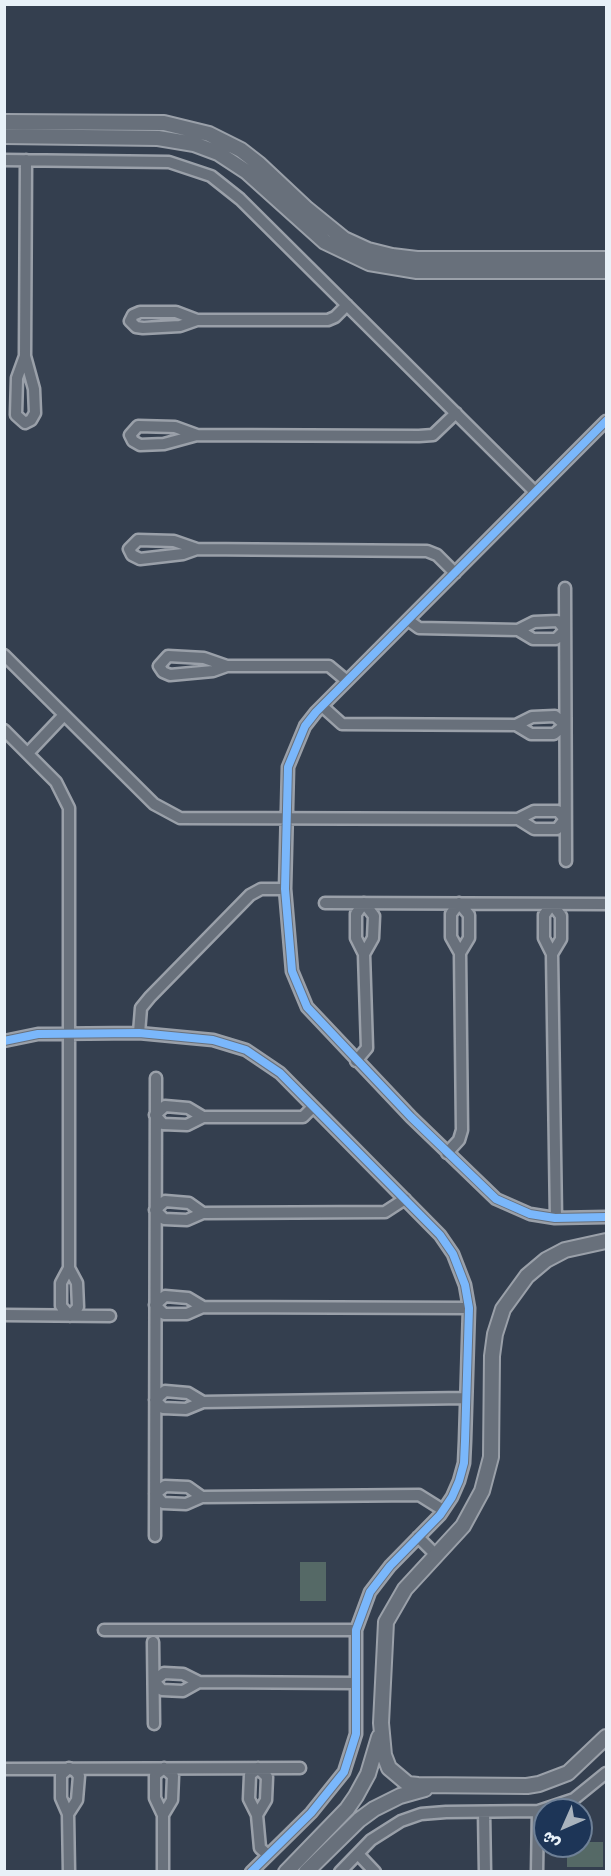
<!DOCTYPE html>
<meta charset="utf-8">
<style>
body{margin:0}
#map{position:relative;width:611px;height:1876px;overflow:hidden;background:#343f4f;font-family:Mynerve,"Playpen Sans Arabic",sans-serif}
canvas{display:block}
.frame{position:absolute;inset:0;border:6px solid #e8f1f8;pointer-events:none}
.north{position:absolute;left:533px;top:1798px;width:60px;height:60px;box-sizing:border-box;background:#1d3557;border:2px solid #6e8097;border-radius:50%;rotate:225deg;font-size:16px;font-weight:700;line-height:24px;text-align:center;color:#e8f1f8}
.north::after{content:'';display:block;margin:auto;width:21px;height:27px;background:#a9b3bd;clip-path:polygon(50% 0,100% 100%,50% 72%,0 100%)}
</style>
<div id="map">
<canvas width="611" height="1876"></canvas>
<div class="frame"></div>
<div class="north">ش</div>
</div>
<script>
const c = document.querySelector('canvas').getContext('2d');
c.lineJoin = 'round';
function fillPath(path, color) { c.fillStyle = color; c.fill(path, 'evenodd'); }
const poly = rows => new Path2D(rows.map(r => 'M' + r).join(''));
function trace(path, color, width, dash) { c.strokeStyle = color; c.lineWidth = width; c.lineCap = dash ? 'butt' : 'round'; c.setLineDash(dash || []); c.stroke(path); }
fillPath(poly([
 [300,1562,326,1562,326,1601,300,1601],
 [581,1842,603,1842,603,1867,567,1867,567,1846,581,1846]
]), '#556966');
const minor = poly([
 [4,160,169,162,211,176,240,199,535,492],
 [197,320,180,326,143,328,136,327,130,321,133,315,140,312,176,312,197,320,328,320,335,317,347,305],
 [25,356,34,389,35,413,31,420,25,423,16,415,17,378,25,356,26,160],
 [606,421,316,712,305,726,288,767,285,889,292,971,307,1007,411,1117,496,1199,530,1214,555,1218,606,1217],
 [197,435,164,444,140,445,133,441,130,435,138,426,175,427,197,435,419,436,433,435,456,413],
 [197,549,183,554,140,559,132,555,129,549,138,540,174,541,197,549,427,551,437,555,455,573],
 [565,588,566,861],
 [408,620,419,628,518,630,533,639,556,639,565,630,558,621,534,622,518,630],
 [4,655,154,804,180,818,518,819,534,829,557,829,565,819,558,811,534,811,518,819],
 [227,666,213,671,170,675,163,672,159,666,168,656,204,658,227,666,329,666,347,681],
 [322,706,342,724,516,725,531,734,554,734,565,725,555,716,532,717,516,725],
 [4,730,56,782,69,808,69,1268,61,1283,61,1306,70,1316,78,1307,77,1283,69,1268],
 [28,753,64,715],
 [325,903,606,904],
 [552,954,544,938,544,915,552,904,561,916,561,939,552,954,556,1218],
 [139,1033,141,1008,150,997,250,895,261,889,285,889],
 [4,1041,38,1034,139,1033,213,1040,246,1050,280,1073,440,1235,453,1254,465,1285,469,1308,465,1441,464,1463,459,1481,452,1497,440,1515,390,1566,370,1592,356,1630,356,1734,344,1772,311,1813,251,1872],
 [356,1061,367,1048,364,954,356,938,356,914,364,903,374,916,373,938,364,954],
 [203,1117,188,1108,165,1106,155,1115,163,1124,187,1125,203,1117,303,1117,313,1107],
 [447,1153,459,1140,462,1130,460,953,469,938,469,915,459,903,451,914,451,937,460,953],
 [203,1213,189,1203,165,1201,155,1210,164,1219,187,1220,203,1213,385,1212,405,1199],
 [203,1307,188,1298,165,1296,155,1305,164,1314,187,1314,203,1307,469,1308],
 [4,1315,110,1316],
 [203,1402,188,1393,165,1391,155,1400,163,1408,186,1409,203,1402,465,1398],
 [202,1497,188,1487,165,1486,155,1494,163,1503,186,1504,202,1497,419,1495,443,1510],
 [155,1536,156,1078],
 [418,1537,436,1555],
 [104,1630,356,1630],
 [153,1642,154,1724],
 [199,1682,183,1691,162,1690,154,1681,164,1673,183,1674,199,1682,355,1683],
 [4,1769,300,1768],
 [484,1812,485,1872],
 [68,1814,77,1800,79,1776,75,1771,69,1768,61,1775,61,1798,68,1814,69,1872],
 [163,1815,172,1800,173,1776,164,1768,155,1775,155,1798,163,1815,163,1872],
 [257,1815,266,1800,267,1777,258,1768,250,1775,249,1799,257,1815,260,1848,268,1855],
 [358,1854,375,1872],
 [340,1872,371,1840,401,1821,421,1814,446,1812,538,1811,574,1799,606,1773],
 [537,1872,538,1811]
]);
const major = poly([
 [4,122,164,123,209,134,241,150,259,164,307,209,344,239,368,250,392,256,417,259,606,259],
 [4,136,158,138,194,144,218,153,247,172,325,242,369,263,417,271,606,271],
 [606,1241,565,1250,546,1260,527,1276,503,1309,495,1334,492,1356,491,1457,482,1491,463,1526,405,1589,386,1622,381,1723,384,1755,389,1768,408,1784,418,1785,527,1786,539,1784,568,1773,606,1737],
 [286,1872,347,1809,356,1796,368,1774,379,1737],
 [306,1872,359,1820,374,1809,400,1796,425,1789]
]);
trace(minor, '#9aa0a9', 15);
trace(major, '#9aa0a9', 18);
trace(minor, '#68707b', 10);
trace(major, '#68707b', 14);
trace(poly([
 [606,421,316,712,305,726,288,767,285,889,292,971,307,1007,411,1117,496,1199,530,1214,555,1218,606,1217],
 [4,1041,38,1034,139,1033,213,1040,246,1050,280,1073,440,1235,453,1254,465,1285,469,1308,465,1441,464,1463,459,1481,452,1497,440,1515,390,1566,370,1592,356,1630,356,1734,344,1772,311,1813,251,1872]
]), '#7ab7fb', 8);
</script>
